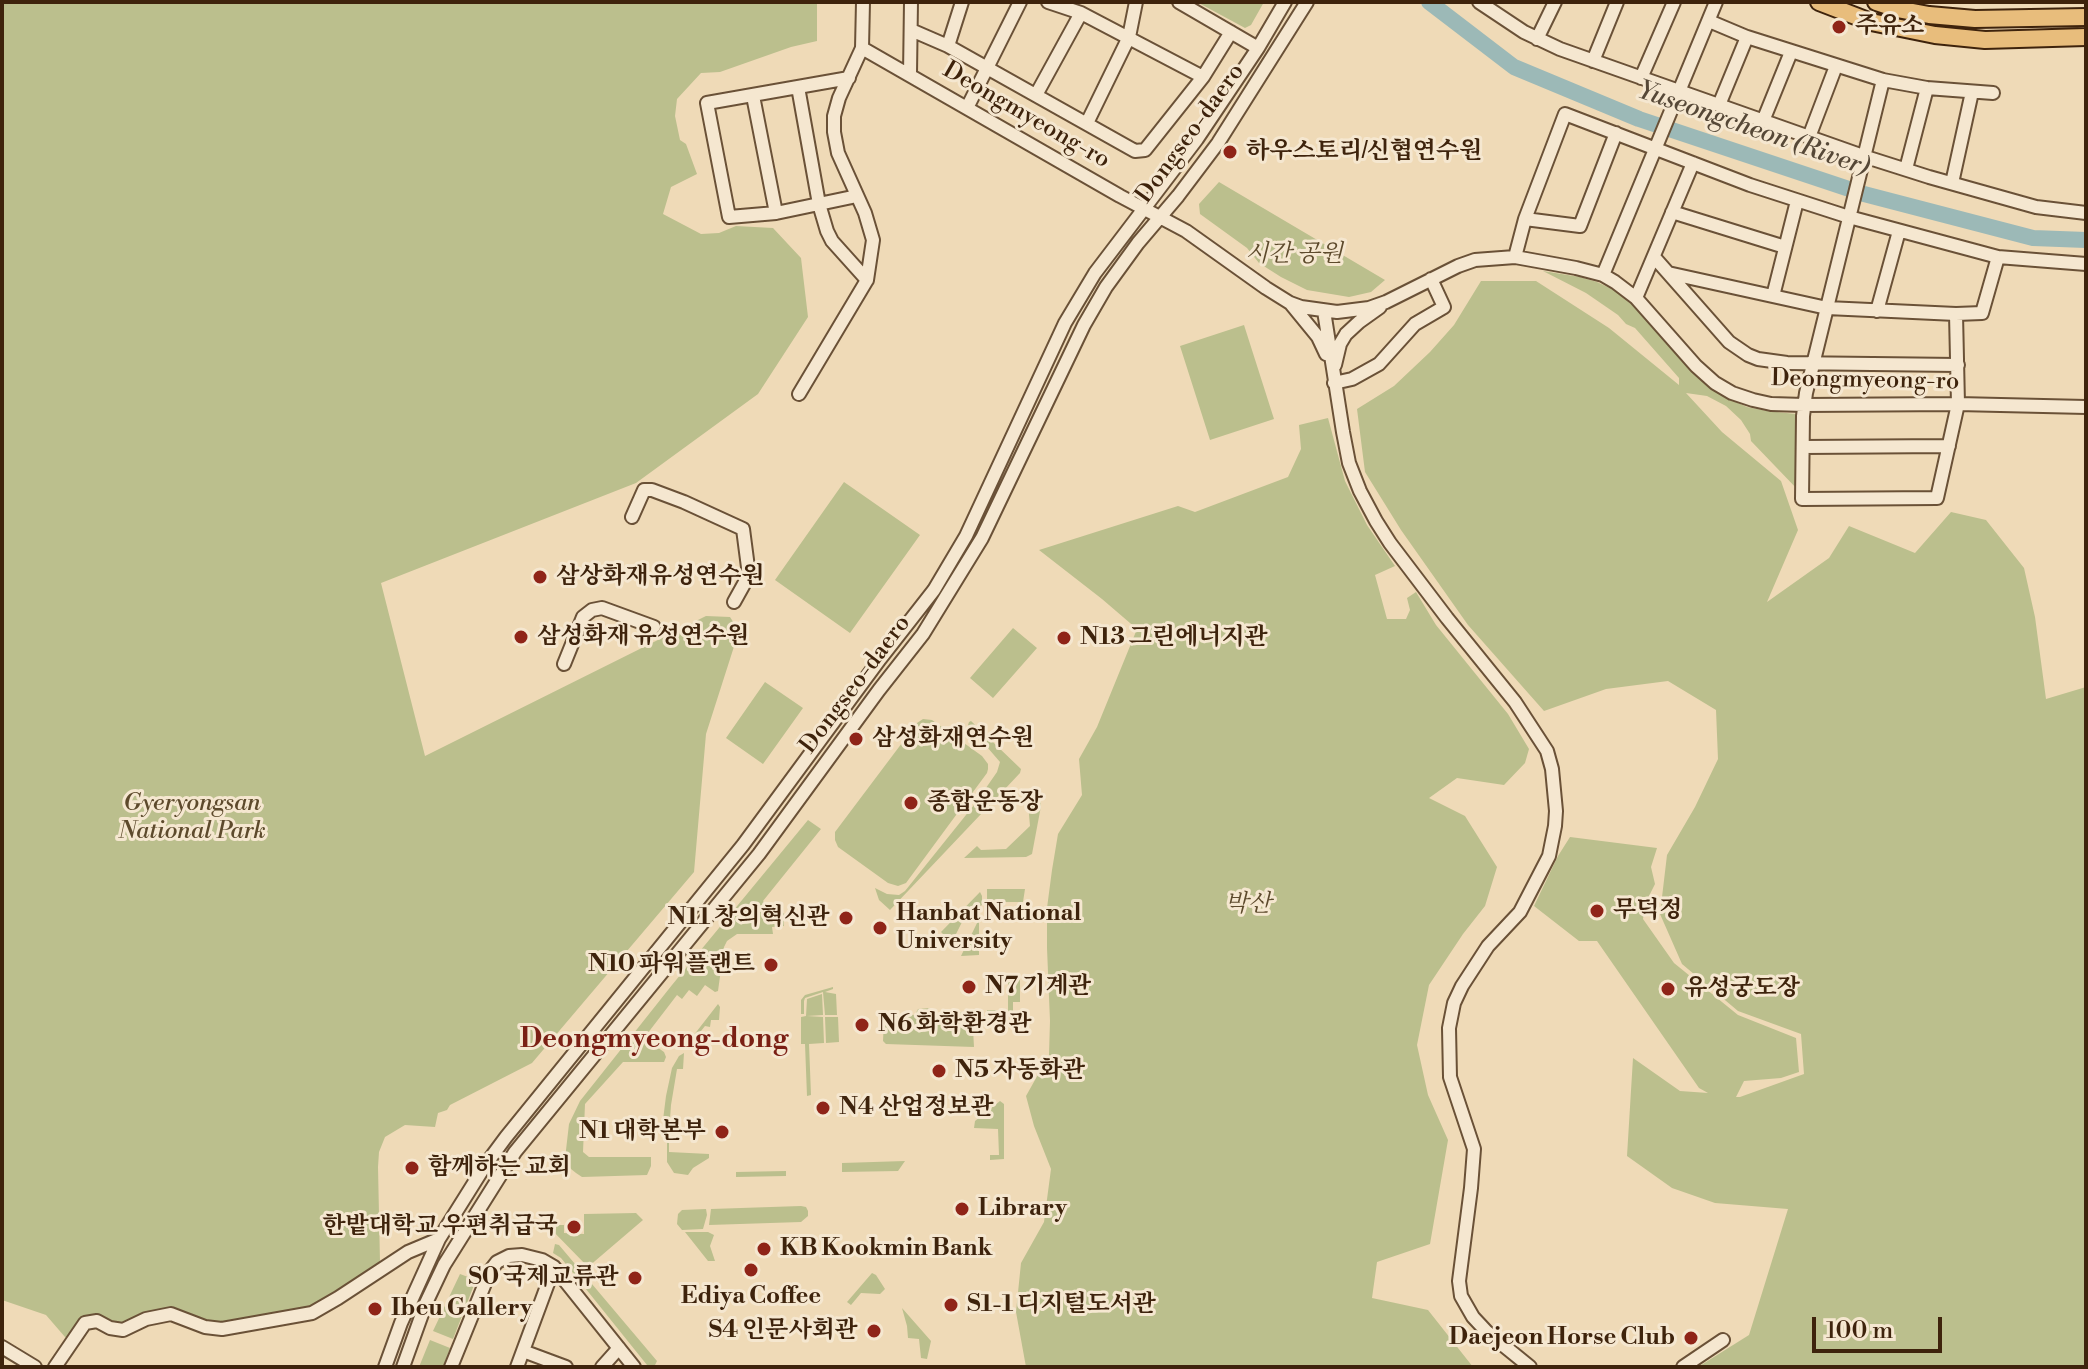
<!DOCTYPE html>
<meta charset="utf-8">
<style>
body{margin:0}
#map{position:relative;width:2088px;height:1369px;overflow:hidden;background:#efdab7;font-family:"Libre Bodoni",serif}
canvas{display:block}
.frame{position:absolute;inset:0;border:4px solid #3e230c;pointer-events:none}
.scale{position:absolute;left:1812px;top:1317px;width:130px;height:36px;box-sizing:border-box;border:4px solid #3e230c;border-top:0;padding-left:10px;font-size:24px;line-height:28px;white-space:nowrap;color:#3e230c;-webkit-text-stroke:6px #f5e7d0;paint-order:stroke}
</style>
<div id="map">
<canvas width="2088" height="1369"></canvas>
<div class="frame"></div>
<div class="scale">100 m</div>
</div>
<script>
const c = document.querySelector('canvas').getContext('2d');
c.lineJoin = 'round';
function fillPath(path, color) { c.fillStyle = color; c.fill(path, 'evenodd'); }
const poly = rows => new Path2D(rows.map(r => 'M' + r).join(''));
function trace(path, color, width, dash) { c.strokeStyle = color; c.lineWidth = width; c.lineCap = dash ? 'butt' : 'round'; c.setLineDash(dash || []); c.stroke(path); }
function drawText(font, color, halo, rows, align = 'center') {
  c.font = font + ' "Libre Bodoni","Noto Serif KR",serif'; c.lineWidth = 6; c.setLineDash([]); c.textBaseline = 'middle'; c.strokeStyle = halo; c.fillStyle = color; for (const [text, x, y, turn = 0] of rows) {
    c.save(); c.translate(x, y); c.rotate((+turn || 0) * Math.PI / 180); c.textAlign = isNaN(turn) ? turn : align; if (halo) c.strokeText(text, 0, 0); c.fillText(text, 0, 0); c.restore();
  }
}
fillPath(poly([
 [2,2,817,2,817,41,791,47,720,72,701,73,677,99,675,116,680,140,686,144,697,174,671,187,663,214,701,234,719,233,736,226,773,228,801,258,808,317,758,394,636,483,381,583,425,756,706,616,730,617,739,631,706,734,694,872,532,1063,450,1105,447,1110,438,1113,435,1127,405,1125,385,1137,379,1152,378,1167,380,1262,310,1310,222,1326,188,1317,140,1326,121,1336,113,1336,96,1327,91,1326,73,1342,65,1337,46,1315,2,1300],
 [1197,2,1264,2,1251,25,1245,28],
 [1219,182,1385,280,1371,292,1349,297,1307,290,1281,277,1259,263,1247,248,1200,214,1199,204],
 [1543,271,1580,277,1597,282,1614,290,1632,304,1707,386,1727,398,1747,407,1767,411,1796,414,1799,416,1799,491,1751,441,1750,434,1741,420,1726,406,1707,396,1686,393,1722,432,1781,481,1798,530,1767,602,1829,558,1849,526,1915,553,1951,512,1986,520,2024,568,2035,617,2046,699,2086,687,2086,1367,1698,1367,1749,1335,1788,1209,1715,1203,1672,1188,1627,1156,1633,1058,1680,1091,1708,1093,1699,1088,1597,941,1579,941,1534,906,1558,856,1570,837,1657,848,1651,867,1655,884,1646,902,1643,919,1674,963,1738,1015,1796,1038,1799,1072,1781,1078,1744,1081,1736,1097,1740,1097,1804,1074,1801,1034,1738,1011,1682,964,1660,914,1667,855,1695,807,1718,759,1716,710,1668,681,1606,689,1544,711,1468,625,1401,530,1365,472,1357,409,1394,386,1430,352,1454,325,1481,281,1536,281,1609,328,1679,385,1679,378,1635,328,1626,324,1618,315,1586,293],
 [1244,325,1274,419,1210,440,1180,346],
 [1328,418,1345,481,1367,525,1395,566,1375,575,1387,619,1406,619,1410,610,1407,598,1416,592,1436,625,1508,714,1529,749,1525,763,1504,785,1457,778,1429,798,1465,816,1497,867,1485,906,1463,934,1429,985,1417,1045,1428,1095,1448,1140,1430,1244,1377,1262,1372,1298,1428,1310,1473,1367,1026,1367,1016,1312,1021,1263,1044,1222,1051,1169,1034,1126,1026,1096,1049,1055,1050,1021,1047,948,1047,908,1052,870,1058,834,1082,795,1079,759,1097,727,1137,629,1102,599,1039,550,1178,506,1195,512,1288,477,1301,449,1299,425],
 [844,482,920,535,850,633,775,580],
 [1013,628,1037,648,993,698,970,678],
 [765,682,803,708,763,764,726,738],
 [923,719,932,720,982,756,988,764,988,769,987,773,906,883,898,886,888,883,838,847,835,840,835,832,917,723],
 [971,721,1021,769,1020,773,988,807,979,798,997,772,1000,762,968,725,969,722],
 [1035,788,1038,789,1041,806,1032,854,1026,857,964,858,977,846,981,850,1006,849,1030,826,1028,803,1020,801,1030,790],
 [974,805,982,813,890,910,879,900,875,888,887,894,899,895,905,891],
 [808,820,821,829,763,901,770,912,784,913,784,926,772,927,773,934,737,934,727,941,724,947,718,991,715,992,705,985,697,996,689,990,682,999,677,995,644,1038,664,1052,666,1057,664,1062,623,1062,585,1104,583,1152,589,1157,651,1157,651,1166,647,1175,582,1177,576,1173,571,1169,567,1162,566,1150,569,1124,580,1101,672,985],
 [987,889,1025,889,1023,902,995,902,987,904],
 [980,892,982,896,982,905,972,911,962,922,955,936,944,935,941,932],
 [978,921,979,921,979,955,961,956],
 [1008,977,1020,977,1020,1002,1013,1002,1013,1014,987,1014,987,1010,1008,1010],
 [833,987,833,989,825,992,836,994,837,1015,825,1015,823,992,805,998,804,1001,804,1014,801,1014,801,1000,805,995],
 [822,994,823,1015,807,1016,823,1017,824,1043,809,1044,811,1095,807,1096,805,1044,801,1044,801,1017,806,1016,807,999],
 [718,1004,720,1007,719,1020,711,1020,710,1027,705,1026,693,1041,690,1040],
 [931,1008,934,1015,972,1011,974,1047,886,1044,883,1041,884,1019,886,1013,915,1015,918,1009],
 [825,1017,838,1017,839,1042,826,1043],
 [684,1053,683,1069,677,1069,671,1105,670,1119,668,1122,665,1122,663,1120,666,1096,672,1068,679,1056],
 [1000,1101,1004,1104,1004,1159,990,1160,990,1155,999,1155,998,1129,974,1128,975,1121],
 [667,1138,669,1138,669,1152,709,1154,709,1158,693,1168,688,1175,674,1173,667,1162],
 [905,1161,898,1171,842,1172,842,1163],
 [786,1171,786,1176,736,1177,736,1172],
 [801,1206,806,1207,808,1211,808,1216,801,1222,709,1225,711,1209],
 [706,1209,707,1215,703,1229,682,1230,677,1224,678,1214,682,1210],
 [636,1213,643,1220,588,1267,547,1225,564,1225,564,1233,584,1234,584,1214],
 [685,1232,708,1232,714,1235,710,1246,715,1261,708,1261],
 [555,1244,559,1245,657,1361,655,1365,647,1365,561,1258,553,1253],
 [872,1273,876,1275,885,1289,880,1294,861,1293,851,1305,847,1302],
 [460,1274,476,1280,453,1339,433,1331],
 [902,1308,931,1341,927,1359,921,1358,919,1339,908,1338,907,1326],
 [430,1340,450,1348,443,1367,419,1367]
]), '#bbbf8d');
trace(poly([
 [1429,2,1514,67,1639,119,1864,194,2033,238,2086,240]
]), '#9cb9b7', 16);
const minor = poly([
 [863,2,862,48,1120,196,1186,231,1266,288,1290,303,1301,307,1337,312,1369,308,1386,302,1458,266,1475,260,1515,257,1576,268,1603,275,1615,282,1636,298,1696,366,1715,383,1732,393,1753,400,1771,404,1804,405,1958,404,2086,407],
 [1048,2,1081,13,1203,77],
 [1179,2,1258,48],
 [1479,2,1524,32,1560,49,1863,156,1929,177,2036,207,2086,213],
 [1709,21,1747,37,1883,80,1927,88,1993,93],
 [911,30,948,46,1135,151,1145,150,1203,77,1231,32],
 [1537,39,1555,2],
 [948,46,962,2],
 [1593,61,1617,2],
 [910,74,911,2],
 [849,78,707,103,729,217,776,213,857,196],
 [1641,78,1674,2],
 [1883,80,1806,393,1803,416,1802,499,1937,498,1958,404,1956,314],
 [798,87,819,204,827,231,832,241,867,280],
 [1036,95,1081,13],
 [753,96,776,213],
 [1719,105,1747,37],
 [967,108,1020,2],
 [1763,121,1791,52],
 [1087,123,1129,37,1136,2],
 [1809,137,1836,66],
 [1906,169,1927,88],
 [1952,183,1972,92],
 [1672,212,1785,247],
 [1525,219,1580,226,1616,133],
 [1515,257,1525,219,1565,114,1750,185,1849,217,1998,257,2086,264],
 [1654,257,1729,342,1748,355,1758,359,1787,363,1958,365],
 [1668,273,1827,308,1956,314,1982,313,1998,257],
 [1603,275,1716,2],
 [1773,296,1797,201],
 [1636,298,1693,163],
 [1291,304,1318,337,1326,354],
 [1324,311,1343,432,1349,463,1360,491,1376,521,1390,543,1447,618,1515,702,1547,751,1552,769,1556,811,1555,826,1549,856,1520,912,1488,946,1462,986,1454,1003,1449,1028,1450,1077,1474,1149,1471,1188,1459,1281,1461,1296,1473,1317,1487,1332,1530,1367],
 [1877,311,1899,231],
 [1335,365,1340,344,1346,334,1359,322,1380,307],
 [1334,383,1352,379,1379,364,1415,324,1444,307,1431,279],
 [799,394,867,280,873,240,865,213,838,153,834,132,834,116,839,98,862,48],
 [1803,447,1949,446],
 [632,517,644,490,652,490,684,502,743,529,749,575,734,602],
 [564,664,583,617,592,610,602,608,654,627],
 [2,1347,35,1367],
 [523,1351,566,1367],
 [55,1367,85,1323,97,1321,110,1328,123,1330,146,1319,171,1314,205,1327,222,1329,312,1313,338,1298,408,1252,439,1239],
 [385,1367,401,1323,439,1239,486,1164,506,1137,743,845,880,659,934,590,966,536,1065,323,1095,273,1197,139,1258,48,1285,2],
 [403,1367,426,1303,444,1265,515,1152,759,854,879,690,923,634,982,538,1084,325,1106,287,1138,243,1178,196,1218,143,1307,2],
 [451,1367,490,1271,497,1262,509,1256,522,1255,542,1260,554,1267,634,1367],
 [517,1367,554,1267],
 [602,1367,619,1348],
 [1683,1367,1723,1340]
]);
const major = poly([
 [1819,2,1871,22,1935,35,1985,40,2086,37],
 [1876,2,1897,9,1929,15,1975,19,2086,17]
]);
trace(minor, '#6a5137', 16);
trace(major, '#3e230c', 20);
trace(minor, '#f5e7d0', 12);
trace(major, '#e8bd7c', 16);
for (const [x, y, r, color] of [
 [1839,27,8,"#8f2418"],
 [1230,152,8,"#8f2418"],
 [540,577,8,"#8f2418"],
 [521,637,8,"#8f2418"],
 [1064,638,8,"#8f2418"],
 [856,739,8,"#8f2418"],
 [911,803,8,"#8f2418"],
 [1597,911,8,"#8f2418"],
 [846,918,8,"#8f2418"],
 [880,928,8,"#8f2418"],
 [771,965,8,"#8f2418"],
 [969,987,8,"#8f2418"],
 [1668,989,8,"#8f2418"],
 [862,1025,8,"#8f2418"],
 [939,1071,8,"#8f2418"],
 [823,1108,8,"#8f2418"],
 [722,1132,8,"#8f2418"],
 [412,1168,8,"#8f2418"],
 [962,1209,8,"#8f2418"],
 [574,1227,8,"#8f2418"],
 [764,1249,8,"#8f2418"],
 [751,1270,8,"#8f2418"],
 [635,1278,8,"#8f2418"],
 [951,1305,8,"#8f2418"],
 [375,1309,8,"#8f2418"],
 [874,1331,8,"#8f2418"],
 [1691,1338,8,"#8f2418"]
]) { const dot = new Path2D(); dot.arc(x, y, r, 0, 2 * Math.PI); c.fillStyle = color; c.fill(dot); trace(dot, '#f5e7d0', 3); }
drawText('bold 24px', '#3e230c', '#f5e7d0', [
 ["주유소",1855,27],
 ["하우스토리/신협연수원",1246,152],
 ["삼상화재유성연수원",556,577],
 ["삼성화재 유성연수원",537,637],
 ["N13 그린에너지관",1080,638],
 ["삼성화재연수원",872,739],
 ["종합운동장",927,803],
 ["무덕정",1613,911],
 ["Hanbat National",896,914],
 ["University",896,942],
 ["N11 창의혁신관",830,918,"right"],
 ["N10 파워플랜트",755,965,"right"],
 ["N7 기계관",985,987],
 ["유성궁도장",1684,989],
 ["N6 화학환경관",878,1025],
 ["N5 자동화관",955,1071],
 ["N4 산업정보관",839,1108],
 ["N1 대학본부",706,1132,"right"],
 ["함께하는 교회",428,1168],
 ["Library",978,1209],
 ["한밭대학교 우편취급국",558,1227,"right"],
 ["KB Kookmin Bank",780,1249],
 ["S0 국제교류관",619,1278,"right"],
 ["Ediya Coffee",751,1297,"center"],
 ["S1-1 디지털도서관",967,1305],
 ["Ibeu Gallery",391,1309],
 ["S4 인문사회관",858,1331,"right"],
 ["Daejeon Horse Club",1675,1338,"right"]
], 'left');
drawText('24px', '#3e230c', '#f5e7d0', [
 ["Deongmyeong-ro",1026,116,30],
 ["Dongseo-daero",1191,134,-54],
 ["Deongmyeong-ro",1865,381,1],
 ["Dongseo-daero",856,685,-53]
]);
drawText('italic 24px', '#5d4a2c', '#f5e7d0', [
 ["시간 공원",1294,255],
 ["Gyeryongsan",192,804],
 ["National Park",192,832],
 ["박산",1248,905]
]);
drawText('italic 26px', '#564837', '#f5e7d0', [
 ["Yuseongcheon (River)",1753,130,19]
]);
drawText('bold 28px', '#7a1f14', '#f5e7d0', [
 ["Deongmyeong-dong",654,1040]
]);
</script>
